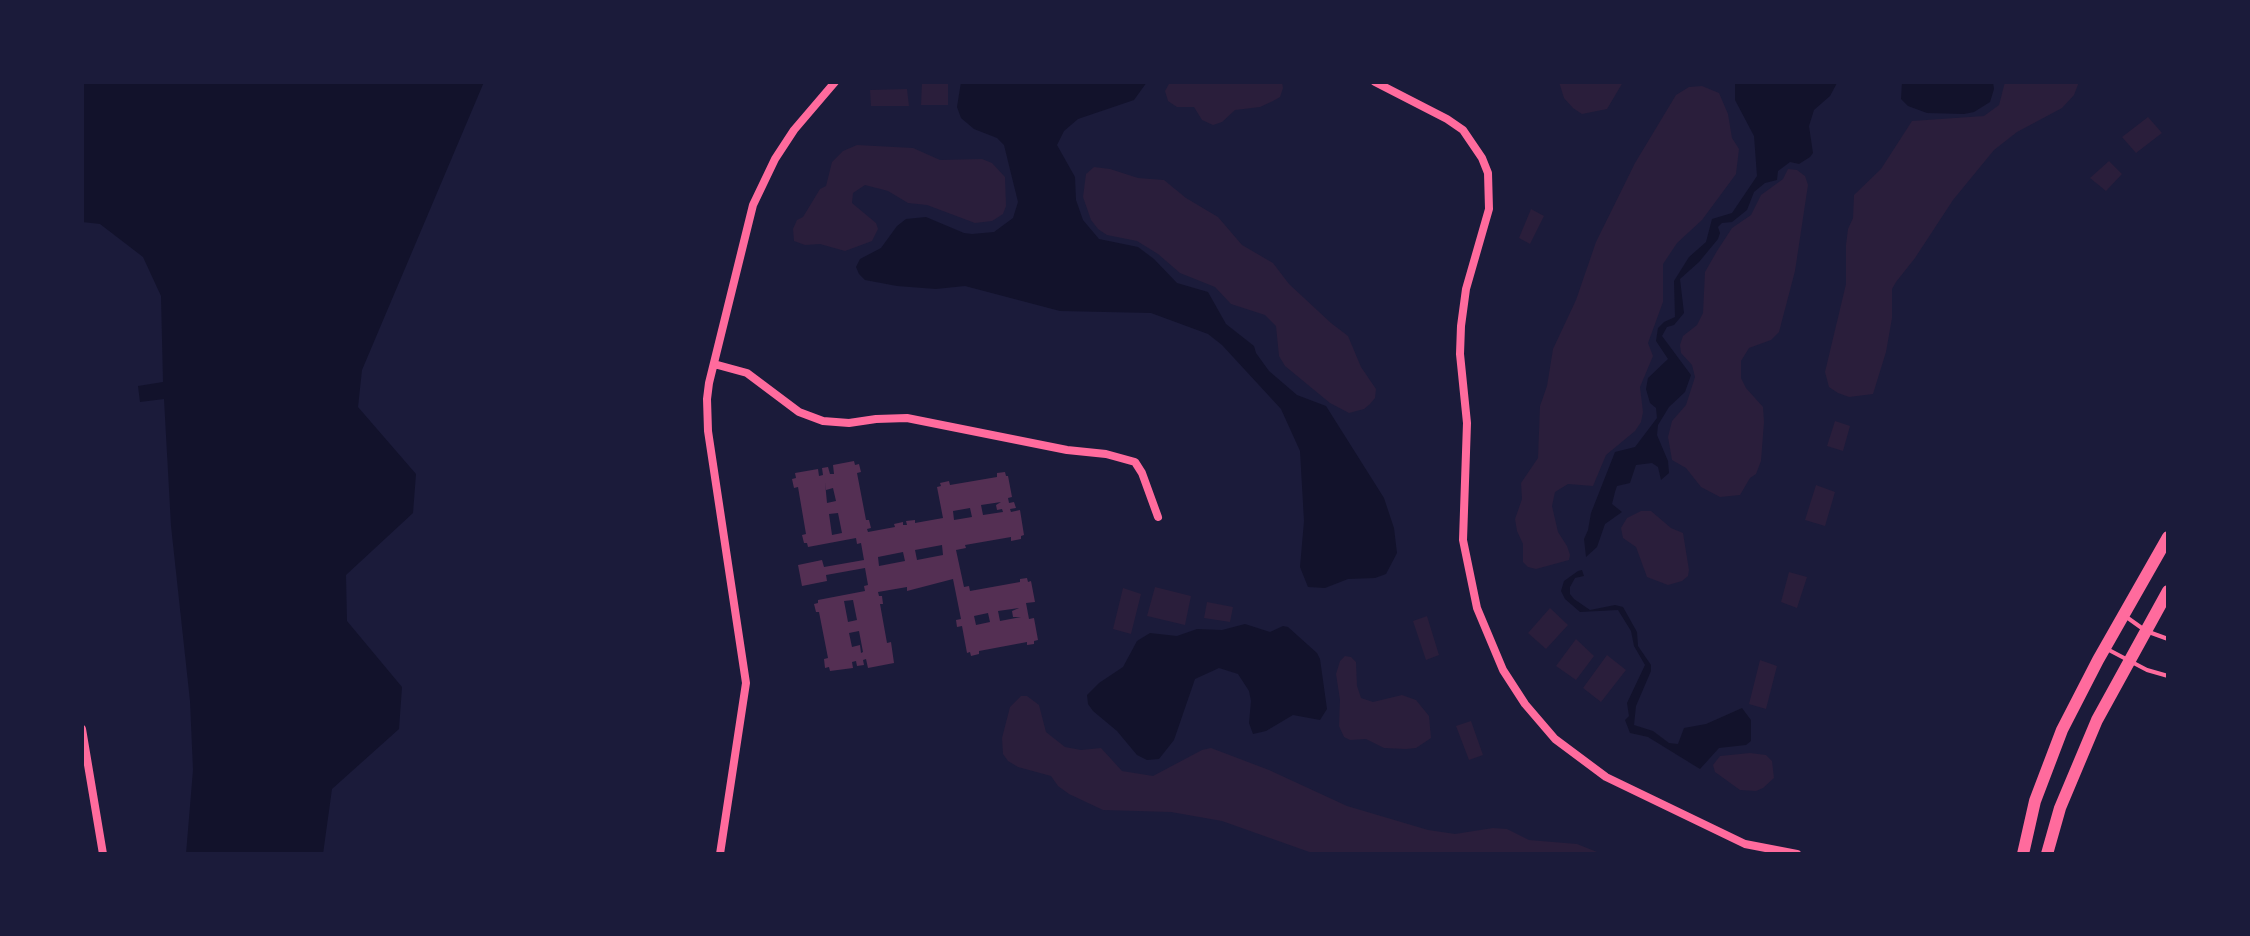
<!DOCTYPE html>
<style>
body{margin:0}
#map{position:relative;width:2250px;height:936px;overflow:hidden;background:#1b1b3a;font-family:"Public Sans",sans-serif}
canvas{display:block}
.frame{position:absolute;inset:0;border:84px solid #1b1b3a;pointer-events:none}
</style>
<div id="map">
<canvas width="2250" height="936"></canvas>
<div class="frame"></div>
</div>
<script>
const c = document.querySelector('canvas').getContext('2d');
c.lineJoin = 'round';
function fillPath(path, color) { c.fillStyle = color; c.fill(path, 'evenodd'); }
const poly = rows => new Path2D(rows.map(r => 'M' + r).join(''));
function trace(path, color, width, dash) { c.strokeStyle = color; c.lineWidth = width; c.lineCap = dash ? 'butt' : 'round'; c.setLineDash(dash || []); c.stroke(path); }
fillPath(poly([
 [922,82,948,82,948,105,921,105],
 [1170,82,1282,82,1283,88,1280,97,1273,101,1260,107,1235,110,1222,122,1213,125,1202,120,1194,107,1177,107,1168,101,1165,91],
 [1559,82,1623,82,1607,109,1582,114,1573,108,1564,98],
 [2005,82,2079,82,2074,95,2062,108,2017,132,1994,150,1953,200,1915,258,1896,282,1892,289,1892,318,1886,352,1873,394,1849,397,1838,393,1829,387,1825,372,1846,284,1846,245,1848,229,1853,218,1854,195,1881,169,1912,121,1984,116,1999,105],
 [1702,86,1719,93,1728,114,1732,138,1739,149,1736,174,1702,220,1677,243,1663,264,1663,302,1648,343,1653,356,1640,387,1643,412,1641,422,1635,431,1606,455,1593,486,1568,484,1555,492,1552,506,1558,532,1567,546,1570,555,1569,560,1536,569,1528,567,1523,562,1523,544,1517,531,1515,519,1522,499,1521,483,1538,458,1540,406,1547,386,1553,349,1576,300,1596,242,1635,163,1676,95,1689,87],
 [907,89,909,106,871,106,870,90],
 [2148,117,2162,133,2136,153,2122,137],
 [857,145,913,148,940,160,982,159,992,163,1005,177,1006,206,1003,214,992,221,975,223,927,205,908,203,888,191,865,185,853,193,852,203,876,223,878,229,872,241,845,251,820,244,805,245,794,241,793,229,797,220,803,217,820,189,826,186,832,162,843,151],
 [2109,161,2122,174,2106,191,2090,178],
 [1094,167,1110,169,1138,178,1164,180,1186,198,1218,217,1242,245,1273,263,1289,284,1331,323,1348,336,1361,367,1376,389,1375,398,1370,404,1364,409,1349,413,1330,403,1285,366,1279,356,1276,326,1265,315,1231,304,1215,287,1180,273,1158,254,1137,241,1107,235,1098,229,1091,220,1083,197,1086,174],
 [1788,169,1797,170,1805,176,1808,185,1795,271,1779,332,1771,340,1749,348,1741,361,1741,378,1746,388,1763,407,1764,422,1761,461,1756,474,1750,478,1740,495,1720,497,1701,487,1686,468,1672,460,1668,437,1672,421,1686,405,1695,377,1692,365,1681,353,1680,345,1683,336,1697,325,1703,313,1705,272,1717,251,1732,228,1751,215,1761,195,1783,179],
 [1531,209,1544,216,1530,244,1519,238],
 [1835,421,1850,426,1843,451,1827,446],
 [1816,485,1835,492,1825,526,1805,520],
 [1641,511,1651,511,1671,528,1683,533,1689,570,1688,576,1682,581,1668,585,1647,577,1636,547,1623,538,1621,528,1627,518],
 [1789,572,1807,577,1797,608,1781,602],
 [1155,587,1191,596,1185,625,1147,616],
 [1123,588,1141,594,1131,634,1113,629],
 [1207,602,1233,607,1230,622,1204,618],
 [1550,608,1568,625,1546,649,1528,633],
 [1427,616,1439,655,1426,660,1413,621],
 [1576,639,1594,656,1576,680,1556,666],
 [1607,655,1626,670,1601,702,1583,688],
 [1345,656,1351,657,1356,662,1357,686,1361,698,1373,702,1402,695,1416,700,1429,716,1431,738,1416,748,1406,749,1384,748,1366,739,1350,740,1344,737,1339,726,1340,700,1336,674,1340,661],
 [1760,660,1777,666,1766,709,1749,704],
 [1021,696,1027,696,1039,705,1046,732,1065,747,1081,750,1101,748,1122,771,1153,776,1202,750,1211,748,1269,770,1347,806,1428,830,1455,834,1493,828,1507,829,1529,840,1577,844,1602,854,1315,854,1222,821,1171,812,1103,810,1069,794,1058,786,1051,776,1018,767,1008,761,1003,754,1002,738,1010,707],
 [1471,721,1483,755,1469,760,1456,726],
 [1750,753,1766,755,1772,761,1774,778,1763,788,1756,791,1740,790,1715,772,1713,765,1720,756]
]), '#2a1e3b');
fillPath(poly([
 [82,82,484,82,362,370,358,407,416,474,413,513,346,575,347,621,402,687,399,729,332,789,323,854,186,854,193,770,190,701,171,526,164,399,140,402,138,386,163,382,161,296,143,257,100,224,82,222],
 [961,82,1147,82,1134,100,1078,119,1064,131,1057,145,1075,177,1076,200,1083,220,1099,239,1138,247,1154,259,1177,283,1208,292,1226,324,1254,346,1256,353,1269,371,1297,395,1326,406,1384,498,1394,528,1397,553,1386,574,1375,578,1348,579,1325,588,1308,587,1300,567,1304,521,1300,451,1281,409,1222,345,1208,334,1151,313,1060,311,965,286,936,289,897,286,865,280,859,274,856,267,860,259,881,248,897,226,906,219,926,217,964,233,972,234,994,232,1013,218,1018,202,1004,145,997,138,974,129,961,118,957,107],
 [1735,82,1837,83,1830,96,1814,110,1809,126,1813,153,1810,157,1799,164,1790,162,1778,171,1777,180,1765,183,1754,192,1747,210,1732,222,1722,223,1718,227,1720,233,1718,239,1699,262,1680,279,1684,313,1674,325,1667,327,1662,336,1691,375,1685,392,1669,407,1658,425,1657,435,1668,461,1669,473,1661,480,1658,467,1652,463,1636,465,1630,483,1617,486,1615,492,1612,504,1622,512,1605,524,1597,547,1586,557,1584,539,1588,530,1591,513,1615,452,1635,447,1657,418,1656,408,1650,403,1646,389,1648,378,1668,359,1656,341,1658,328,1664,322,1675,317,1674,281,1689,257,1706,242,1712,219,1732,213,1757,176,1754,136,1735,100],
 [1902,82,1993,82,1994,89,1990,102,1974,112,1964,114,1927,113,1908,106,1901,99],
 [1582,570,1584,576,1575,578,1570,587,1570,594,1574,599,1590,610,1615,605,1623,607,1637,632,1638,646,1651,665,1651,671,1636,706,1634,725,1653,731,1669,743,1678,744,1684,728,1706,724,1742,708,1751,720,1751,741,1746,745,1719,748,1700,769,1648,737,1630,733,1625,720,1629,716,1627,703,1645,665,1634,646,1631,631,1618,610,1580,612,1565,599,1561,591,1564,581,1578,571],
 [1245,624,1270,632,1283,626,1288,627,1317,653,1320,659,1327,709,1320,720,1293,715,1266,731,1253,734,1249,723,1251,701,1249,691,1238,674,1219,668,1195,679,1174,740,1159,759,1147,760,1137,755,1117,731,1093,711,1088,704,1087,695,1099,683,1123,667,1137,641,1150,633,1177,636,1197,629,1222,630]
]), '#12122b');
fillPath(poly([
 [854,461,855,465,859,464,861,472,857,473,866,520,869,520,871,528,867,529,868,532,895,527,894,524,903,522,903,525,907,525,906,521,915,520,915,523,943,518,937,487,941,486,940,483,949,481,950,485,997,477,997,473,1005,472,1006,476,1008,476,1012,497,1008,498,1009,503,1014,502,1016,508,1010,509,1011,512,1020,510,1024,535,1021,536,1021,539,1011,541,1011,537,965,545,966,548,956,550,964,587,969,586,970,591,1020,582,1020,579,1027,578,1028,582,1031,581,1035,602,1026,603,1029,619,1034,618,1038,640,1034,641,1034,644,1027,645,1027,642,979,651,979,654,971,656,970,652,967,653,962,626,957,627,956,620,961,619,953,579,907,591,907,587,878,592,879,596,882,596,883,604,880,604,887,643,891,642,894,663,868,668,866,659,863,660,864,665,857,666,856,661,852,662,853,668,830,671,829,667,825,668,824,659,828,658,819,612,816,612,814,604,818,603,818,600,865,591,864,586,868,585,865,568,826,575,827,581,802,586,798,565,822,560,824,567,864,560,861,543,857,544,856,538,808,547,807,543,804,543,802,535,806,534,798,487,794,488,792,479,796,478,795,473,818,469,819,476,823,475,822,468,828,467,830,474,834,474,833,465],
 [825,482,826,490,833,488,836,501,827,503],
 [1001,502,996,505,997,510,1002,509,1003,512,983,515,981,505],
 [970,508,972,517,954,520,953,511],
 [838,513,842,533,832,535,829,514],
 [942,545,943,555,917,560,915,550],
 [903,552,905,561,879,566,878,557],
 [853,600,857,620,848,622,844,601],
 [1019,608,1012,611,1013,617,1021,617,1000,621,998,611],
 [988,613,990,622,976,625,974,616],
 [859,631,863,652,861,653,860,645,852,647,849,633]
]), '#542f53');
trace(poly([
 [2125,616,2146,631,2168,639],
 [2107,649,2147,670,2168,676]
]), '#ff6b9d', 4);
trace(poly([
 [1375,82,1447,119,1463,130,1482,158,1488,173,1489,209,1466,289,1461,326,1460,354,1467,423,1463,540,1477,608,1503,670,1525,704,1555,739,1606,777,1745,844,1797,854],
 [714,364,747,373,799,412,823,421,849,423,876,419,907,418,1067,450,1106,454,1135,462,1142,473,1158,517],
 [82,729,103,854],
 [720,854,746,683,708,431,707,399,709,383,753,205,775,159,794,130,835,82]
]), '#ff6b9d', 8);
trace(poly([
 [2023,854,2035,801,2062,730,2098,660,2168,537],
 [2047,854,2060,808,2097,720,2168,591]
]), '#ff6b9d', 12);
</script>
